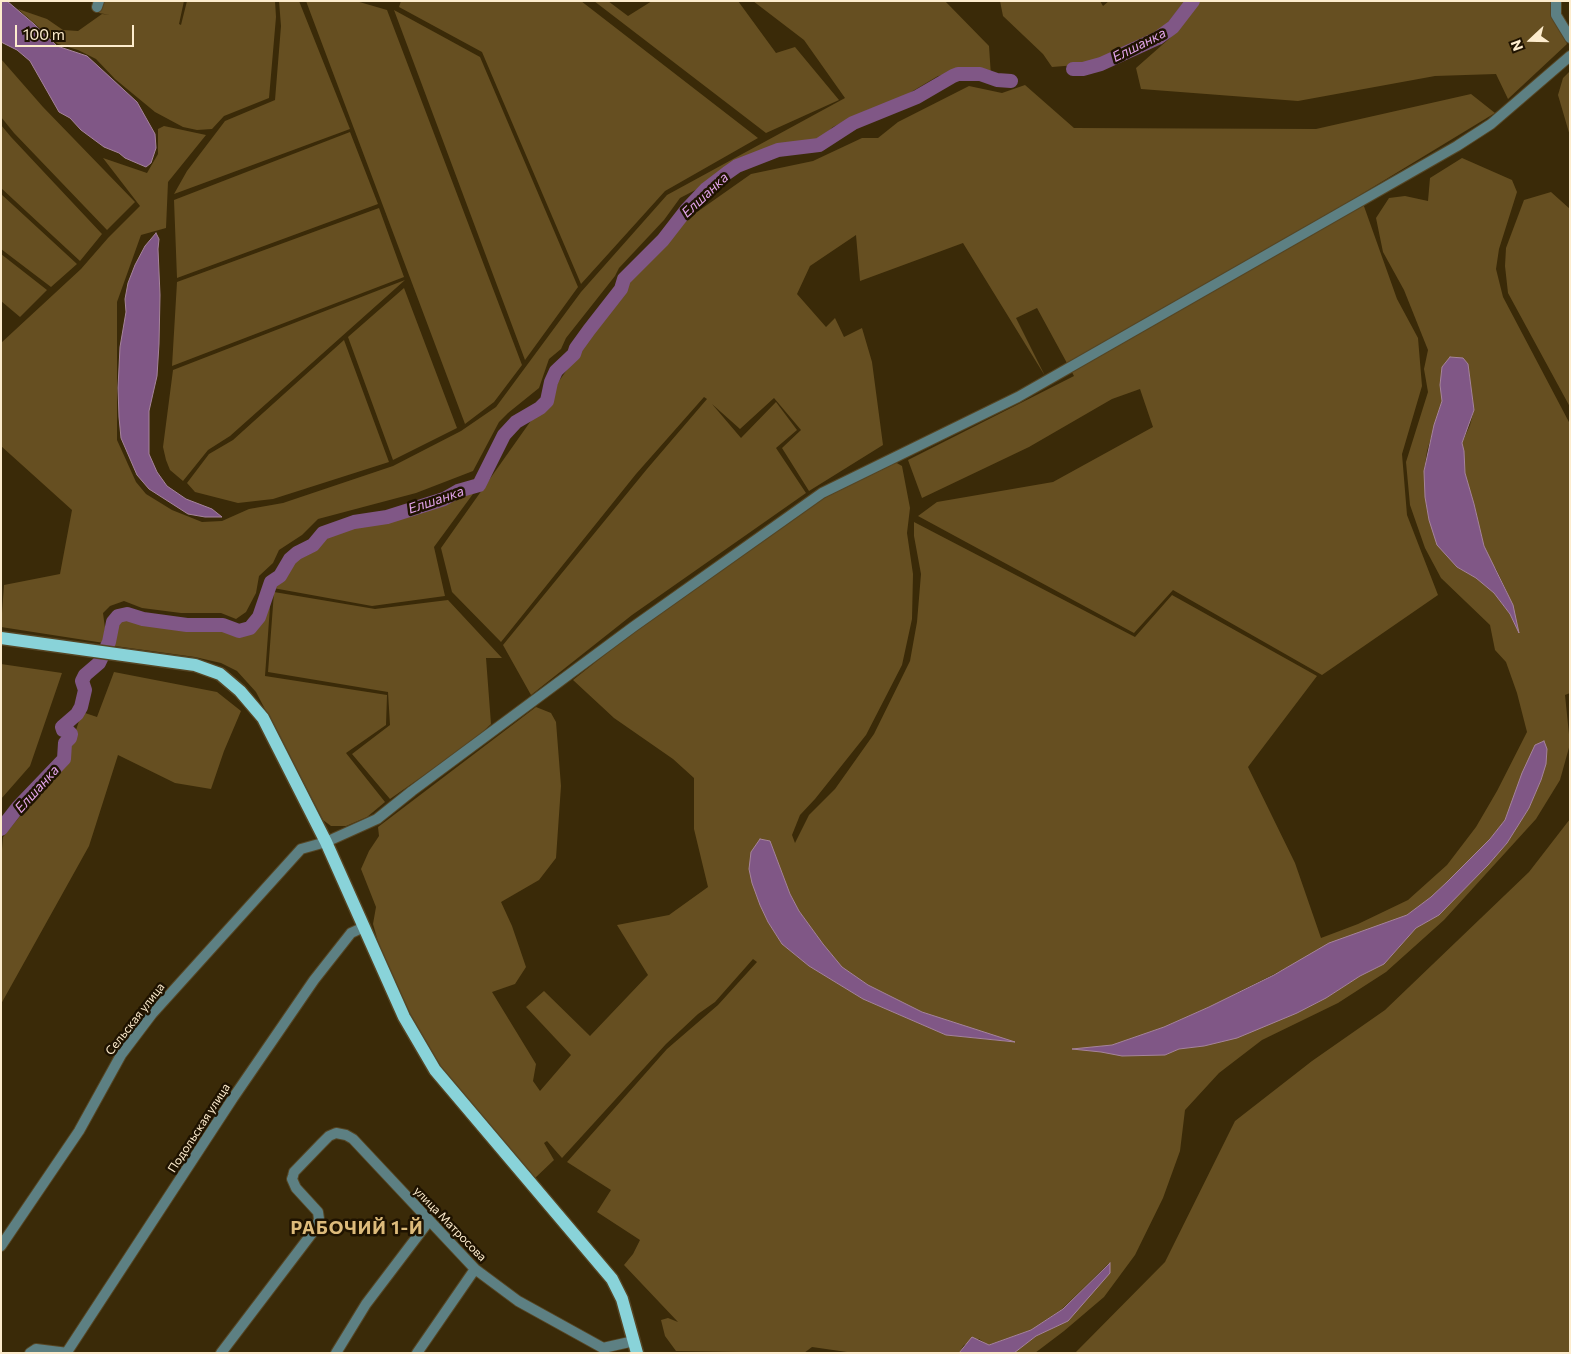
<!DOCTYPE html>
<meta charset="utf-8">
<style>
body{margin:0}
#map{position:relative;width:1571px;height:1354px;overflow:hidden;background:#3a2a08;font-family:Commissioner,sans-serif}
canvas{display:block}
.frame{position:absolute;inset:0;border:2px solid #fdeccd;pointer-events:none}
.north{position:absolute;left:1506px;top:15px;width:50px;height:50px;-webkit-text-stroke:4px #1f1300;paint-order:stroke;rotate:249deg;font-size:14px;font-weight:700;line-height:20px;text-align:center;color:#fdeccd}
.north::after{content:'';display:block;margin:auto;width:18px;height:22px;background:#fdeccd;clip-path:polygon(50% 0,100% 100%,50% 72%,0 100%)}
.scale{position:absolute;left:15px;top:25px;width:119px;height:22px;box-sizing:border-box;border:2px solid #fdeccd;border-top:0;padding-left:6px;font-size:15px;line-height:18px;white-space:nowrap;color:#fdeccd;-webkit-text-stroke:4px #1f1300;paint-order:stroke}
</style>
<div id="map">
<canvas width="1571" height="1354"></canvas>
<div class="frame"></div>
<div class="north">N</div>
<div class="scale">100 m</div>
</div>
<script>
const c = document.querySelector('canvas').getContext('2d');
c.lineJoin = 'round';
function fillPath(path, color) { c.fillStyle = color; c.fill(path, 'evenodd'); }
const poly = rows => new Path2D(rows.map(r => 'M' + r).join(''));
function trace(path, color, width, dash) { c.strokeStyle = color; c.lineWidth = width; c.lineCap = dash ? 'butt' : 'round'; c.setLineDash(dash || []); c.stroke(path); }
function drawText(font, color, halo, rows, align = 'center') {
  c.font = font + ' Commissioner,sans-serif'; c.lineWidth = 5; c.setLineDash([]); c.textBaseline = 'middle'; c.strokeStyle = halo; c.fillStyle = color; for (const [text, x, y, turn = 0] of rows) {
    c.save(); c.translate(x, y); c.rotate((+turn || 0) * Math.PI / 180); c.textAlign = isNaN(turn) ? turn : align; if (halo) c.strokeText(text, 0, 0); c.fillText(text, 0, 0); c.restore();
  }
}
fillPath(poly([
 [101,1,184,1,179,24,181,25,187,1,275,1,276,17,269,98,224,116,212,129,197,130,183,127,155,112,115,79,96,59,78,50,58,44,18,9,47,19,63,30,78,31,102,14,110,15,99,13],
 [279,1,299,1,350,129,174,194,187,171,225,121,275,100,281,26],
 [306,1,356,1,387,10,522,365,494,402,465,424],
 [401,1,581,1,758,138,665,191,581,284,482,52,399,7],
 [594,1,608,1,628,16,652,1,738,1,776,53,795,47,839,100,766,133],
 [753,1,945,1,989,46,991,76,974,69,938,76,891,104,870,109,833,127,817,141,805,145,788,145,773,149,729,166,709,183,680,198,664,220,619,268,615,276,566,338,561,349,549,359,539,388,508,413,499,422,473,471,416,493,318,519,302,535,279,550,273,563,259,576,256,593,246,612,236,619,221,613,181,613,142,608,124,601,110,606,103,613,105,628,104,643,1,627,4,585,60,574,72,510,1,446,1,343,81,269,108,238,140,206,103,158,147,173,158,154,158,129,164,126,206,135,168,182,166,228,141,235,117,302,117,440,136,482,146,494,172,510,202,522,222,521,249,509,283,503,393,466,461,431,496,407,581,292,667,195,845,98,804,40],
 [1000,1,1100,1,1103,6,1109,1,1185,1,1165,26,1153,35,1132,43,1094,62,1077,65,1052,67,1043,54,1003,16],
 [1198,1,1553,1,1553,15,1567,44,1508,99,1496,74,1435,76,1298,101,1141,89,1136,68,1170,38],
 [394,10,480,57,578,287,525,360],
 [1,59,43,107,135,202,107,230,14,133,1,117],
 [1570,71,1570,136,1558,95,1563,78],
 [1025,85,1074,128,1316,129,1471,94,1495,113,1360,195,1397,299,1418,338,1422,386,1402,454,1407,515,1438,595,1322,675,1173,590,1134,633,918,516,937,502,1053,482,1153,427,1140,389,1112,399,1029,447,922,498,908,460,1074,376,1037,308,1016,318,1045,376,963,243,860,281,856,235,810,266,797,294,826,327,835,318,844,337,862,328,872,362,883,445,809,491,782,448,801,430,774,398,740,429,712,404,741,438,776,402,797,430,776,448,806,493,632,615,531,695,503,645,647,469,707,399,704,397,636,474,501,642,452,592,441,548,648,255,680,224,751,174,813,161,862,138,878,138,898,122,969,86,1002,93],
 [1,125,11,137,102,234,80,261,1,188],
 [350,132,378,204,177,278,174,200],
 [1462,158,1512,180,1517,192,1499,249,1496,269,1503,297,1570,424,1570,693,1565,695,1570,744,1560,780,1536,819,1444,920,1386,972,1338,1003,1262,1040,1219,1073,1185,1110,1180,1151,1163,1198,1135,1255,1104,1297,1064,1331,1035,1353,1014,1353,1036,1336,1068,1321,1109,1263,1062,1309,1031,1330,988,1345,979,1339,964,1345,959,1353,854,1353,812,1347,804,1353,676,1351,665,1336,661,1320,668,1318,678,1322,624,1265,633,1254,640,1240,597,1212,611,1190,567,1162,667,1049,718,1005,757,962,753,959,715,1002,698,1014,666,1044,562,1158,547,1141,544,1143,554,1160,534,1179,443,1071,414,1025,381,952,373,924,376,907,361,869,369,851,379,836,378,827,536,707,551,713,556,722,561,786,556,858,539,880,501,902,512,926,526,967,515,984,492,992,536,1064,533,1081,540,1091,571,1055,526,1007,544,991,590,1036,648,975,617,925,669,915,708,887,694,829,694,778,673,759,614,718,573,680,655,615,827,496,895,462,902,466,910,508,907,533,913,574,912,619,902,665,866,735,815,799,800,815,792,835,795,843,809,815,835,789,874,734,910,661,917,622,921,574,914,536,914,522,1135,637,1172,595,1317,676,1248,767,1295,863,1321,938,1358,924,1408,900,1447,865,1476,827,1497,791,1527,732,1517,693,1506,662,1495,650,1490,625,1441,578,1425,548,1410,505,1406,462,1428,392,1424,369,1428,350,1404,290,1383,252,1376,218,1389,198,1405,196,1428,201,1430,178],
 [1468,364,1474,410,1470,425,1462,443,1464,451,1465,473,1474,504,1484,546,1490,561,1496,569,1507,592,1518,631,1510,614,1494,593,1476,578,1457,567,1429,520,1425,497,1424,471,1427,451,1442,401],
 [1544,741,1541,780,1529,808,1507,843,1488,865,1439,915,1416,928,1384,964,1360,976,1326,998,1297,1013,1204,1046,1179,1049,1165,1055,1076,1049,1112,1045,1164,1027,1209,1007,1300,961,1365,931,1407,915,1431,897,1447,882,1490,839,1505,820,1535,745],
 [770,842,790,894,799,911,823,944,842,967,868,985,922,1012,1012,1042,946,1035,863,999,809,966,782,944,768,922,760,905],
 [1551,192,1570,209,1570,407,1508,293,1505,266,1506,248,1524,200],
 [1,194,77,264,51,287,1,249],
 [379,208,404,277,172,366,177,282],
 [1,254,47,290,20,317,1,301],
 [405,280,230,436,208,450,183,481,170,470,166,460,163,447,173,370],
 [404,288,457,428,393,460,348,337],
 [344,340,389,462,273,499,238,503,195,492,187,483,209,454,233,440],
 [481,483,434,547,445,596,372,606,273,588,266,584,286,560,322,528,355,517,371,517],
 [267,588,271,593,265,676,387,695,386,725,346,753,385,802,367,817,346,826,331,826,323,820,256,692,237,671,221,663,195,657,115,646,115,629,113,614,119,609,142,616,178,621,219,621,231,627,245,627,257,611],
 [274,592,375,609,448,600,502,658,486,658,491,724,474,740,390,799,352,754,390,725,388,692,268,672],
 [1,664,62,673,30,766,1,799],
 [114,672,217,692,241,711,224,751,211,789,175,783,118,755,89,846,1,1004,1,861,3,837,66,760,82,712,97,717],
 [1570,819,1570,1353,1075,1353,1165,1262,1235,1121,1312,1061,1385,1010,1529,872]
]), '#664f21');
const water = poly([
 [1,1,7,1,34,24,57,46,87,56,137,102,155,134,156,148,151,163,146,167,125,158,119,153,104,147,81,130,70,118,59,112,30,61,17,50,1,42,1,1],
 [156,233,159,239,158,249,160,295,159,344,157,376,149,411,149,454,157,472,167,486,186,499,212,509,222,517,205,517,188,514,149,489,137,475,121,438,119,417,118,388,120,347,126,312,125,299,128,283,135,265,145,246,156,233],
 [1450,357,1463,358,1468,364,1474,410,1462,443,1464,451,1465,473,1474,504,1484,546,1513,605,1519,633,1510,614,1494,593,1476,578,1457,567,1437,545,1429,520,1425,497,1424,471,1434,425,1442,401,1440,385,1442,367,1450,357],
 [1544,741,1547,749,1546,764,1541,780,1529,808,1507,843,1488,865,1439,915,1416,928,1384,964,1360,976,1326,998,1297,1013,1237,1038,1204,1046,1179,1049,1165,1055,1122,1056,1101,1052,1072,1049,1112,1045,1164,1027,1209,1007,1274,975,1329,943,1407,915,1431,897,1447,882,1490,839,1505,820,1522,773,1535,745,1544,741],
 [760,839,770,841,790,894,799,911,823,944,842,967,868,985,922,1012,1015,1042,946,1035,863,999,809,966,782,944,768,922,760,905,752,883,749,869,751,852,760,839],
 [1110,1263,1110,1273,1068,1321,1036,1336,1014,1353,959,1353,972,1337,989,1345,1031,1330,1063,1309,1110,1263]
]);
fillPath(water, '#805786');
trace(water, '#a6849b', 1);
trace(poly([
 [1073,69,1083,69,1101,64,1158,38,1173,27,1193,1],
 [1,829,18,807,64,759,65,743,70,738,71,734,68,731,63,730,62,727,77,714,81,707,85,690,82,681,85,675,99,663,109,642,113,622,118,616,127,614,143,619,187,625,223,625,239,631,250,628,259,617,271,582,280,576,290,559,297,553,313,545,323,533,354,522,387,517,444,499,458,491,479,485,504,435,516,422,540,408,547,401,551,382,556,371,574,354,576,348,589,330,621,289,624,279,663,240,687,209,706,189,727,173,737,166,778,150,819,145,853,123,917,97,953,76,958,74,980,74,997,80,1011,81]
]), '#805786', 14);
const minor = poly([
 [1556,1,1556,15,1570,38],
 [97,7,99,1],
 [1,1246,79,1131,121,1055,152,1014,301,849,326,842,377,819,412,791,633,627,822,493,1018,397,1457,146,1491,124,1570,56],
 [67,1352,233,1098,314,980,351,933,364,927],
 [30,1353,36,1349,68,1353],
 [221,1353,316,1228,319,1219,318,1212,296,1188,292,1179,293,1176,294,1172,322,1143,329,1136,336,1133,346,1135,353,1139,475,1269,518,1301,603,1348,634,1341],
 [336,1353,366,1304,429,1221],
 [417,1353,475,1269]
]);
const major = poly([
 [1,638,195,665,220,674,240,691,263,718,326,842,404,1017,435,1070,612,1279,622,1299,637,1353]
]);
trace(minor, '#554524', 12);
trace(major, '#554524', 15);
trace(minor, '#5d8083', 10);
trace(major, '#89d3d9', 12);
drawText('12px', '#fdeccd', '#1f1300', [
 ["Сельская улица",135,1019,-52],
 ["Подольская улица",199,1128,-57],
 ["улица Матросова",450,1224,46]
]);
drawText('italic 14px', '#e3a5eb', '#1f1300', [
 ["Елшанка",1139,45,-27],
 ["Елшанка",705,195,-43],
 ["Елшанка",436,500,-19],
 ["Елшанка",37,789,-48]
]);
c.letterSpacing = '1px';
drawText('bold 18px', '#ddbb7b', '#1f1300', [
 ["РАБОЧИЙ 1‑Й",357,1228]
]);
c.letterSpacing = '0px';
</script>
